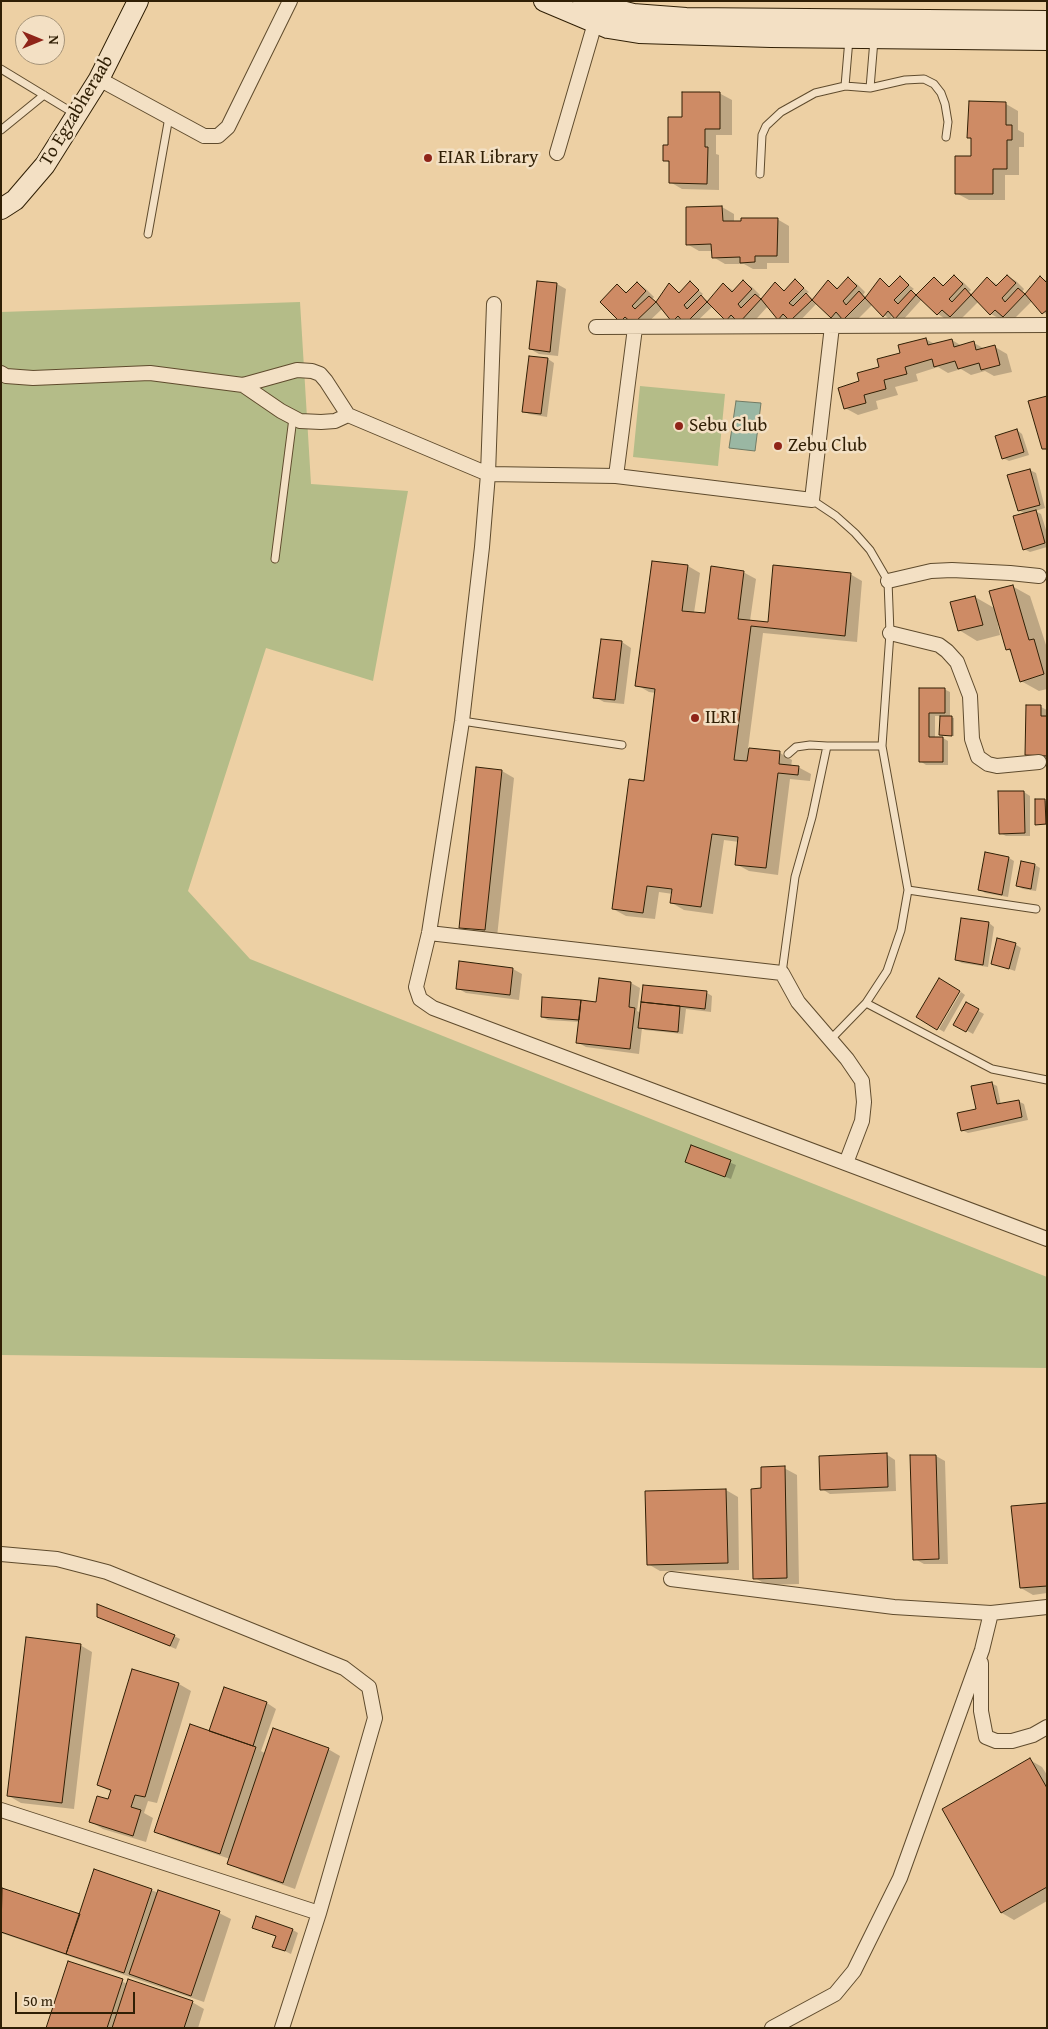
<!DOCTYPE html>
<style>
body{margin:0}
#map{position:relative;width:1048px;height:2029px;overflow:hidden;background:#edd0a4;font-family:"Gentium Book Plus",serif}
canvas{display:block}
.frame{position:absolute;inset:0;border:2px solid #301f05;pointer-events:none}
.north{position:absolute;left:15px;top:15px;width:50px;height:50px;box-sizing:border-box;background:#f3e0c4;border:1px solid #a59378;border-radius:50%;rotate:90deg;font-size:14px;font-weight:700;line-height:20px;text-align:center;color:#301f05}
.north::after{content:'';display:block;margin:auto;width:18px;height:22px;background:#8f2418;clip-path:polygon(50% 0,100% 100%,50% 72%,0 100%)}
.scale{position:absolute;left:15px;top:1992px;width:120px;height:22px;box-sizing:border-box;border:2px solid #301f05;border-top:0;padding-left:6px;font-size:15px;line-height:18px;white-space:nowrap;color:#301f05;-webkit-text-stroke:4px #f3e0c4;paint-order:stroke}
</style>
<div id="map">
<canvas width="1048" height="2029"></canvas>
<div class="frame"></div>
<div class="north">N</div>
<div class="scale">50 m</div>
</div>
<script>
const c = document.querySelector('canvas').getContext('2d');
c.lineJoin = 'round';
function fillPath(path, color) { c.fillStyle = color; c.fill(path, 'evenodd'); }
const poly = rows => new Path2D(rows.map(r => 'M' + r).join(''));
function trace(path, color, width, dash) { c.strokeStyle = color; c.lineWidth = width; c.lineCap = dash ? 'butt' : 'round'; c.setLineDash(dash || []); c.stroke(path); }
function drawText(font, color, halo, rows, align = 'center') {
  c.font = font + ' "Gentium Book Plus",serif'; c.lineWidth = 5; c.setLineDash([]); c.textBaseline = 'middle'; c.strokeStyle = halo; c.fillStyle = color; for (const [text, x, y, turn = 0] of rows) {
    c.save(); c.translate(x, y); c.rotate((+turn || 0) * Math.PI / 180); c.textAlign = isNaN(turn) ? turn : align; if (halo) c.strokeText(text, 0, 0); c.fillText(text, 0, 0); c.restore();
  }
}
fillPath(poly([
 [300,302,311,484,408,491,373,681,266,648,188,891,250,959,1047,1277,1047,1368,1,1355,1,312],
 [640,386,725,394,718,466,633,457]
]), '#b4bc88');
const water = poly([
 [736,401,761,403,755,451,729,448,736,401]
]);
fillPath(water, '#9ab7a3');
trace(water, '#707a64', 1);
fillPath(poly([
 [719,93,732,100,732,135,716,135,716,154,719,155,719,190,682,189,670,182,670,163,665,160,683,118],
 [970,103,1006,104,1018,111,1018,130,1024,133,1024,147,1019,147,1019,175,1005,175,1005,200,969,200,956,193,972,158,972,139,969,138],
 [722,207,734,214,734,222,777,219,789,226,789,263,767,263,767,269,753,269,744,264,725,264,713,257,713,251,699,251,687,244,687,208],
 [1007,276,1016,281,1024,289,1022,292,1026,294,1040,277,1047,281,1047,315,1032,301,1012,321,1003,316,1000,319,991,314,979,301,959,321,950,316,947,320,938,314,922,299,902,321,893,315,889,319,873,304,853,324,844,318,840,322,831,317,817,303,797,324,788,318,784,322,778,319,768,306,749,327,727,320,713,306,692,326,673,321,663,308,642,328,621,322,617,286,628,293,638,283,646,289,654,297,652,299,657,302,670,285,680,293,690,283,703,294,701,296,709,302,723,284,734,291,743,282,752,287,760,295,758,298,762,300,775,283,785,291,795,281,809,292,806,294,813,299,828,281,839,289,848,279,857,284,865,292,863,295,867,297,880,280,890,288,900,278,914,289,911,291,917,295,934,279,945,286,954,277,963,282,971,290,969,292,973,295,987,278,998,285],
 [538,282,557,284,566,289,558,356,539,354,530,349],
 [926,339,936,345,952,340,962,346,974,343,985,349,995,347,1007,354,1012,372,994,376,985,371,971,375,961,369,948,373,938,367,916,374,918,381,895,387,898,395,876,401,878,409,858,415,845,408,860,382],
 [530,357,548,359,554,363,547,417,529,414,523,411],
 [1017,430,1022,434,1029,455,1009,461,1003,458],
 [1030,470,1036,473,1045,508,1035,511,1041,514,1047,533,1047,547,1030,552,1024,549,1025,514,1019,510],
 [688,566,700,573,694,613,706,615,743,572,756,579,750,621,769,623,850,574,862,581,857,642,763,633,748,749,780,753,792,760,791,767,798,767,811,774,810,781,790,779,778,875,749,871,736,864,739,842,724,840,713,914,684,910,672,903,673,894,659,892,655,919,626,916,613,909,645,783,656,693,649,692,637,685],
 [1012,586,1030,596,1047,648,1047,689,1039,691,1021,681,1012,652,1007,649,999,620,997,620,1000,635,977,641,959,630,975,597,996,609],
 [602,640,622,642,631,648,624,704,604,702,595,697],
 [920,689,944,689,950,692,950,717,954,718,954,736,940,734,941,716,935,716,935,738,943,738,948,741,948,765,926,765,920,761],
 [1027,706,1041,707,1047,710,1047,758,1032,758,1026,755],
 [502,771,514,778,497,937,472,934,460,927],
 [1024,792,1030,796,1030,836,1006,836,1000,833],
 [1036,800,1047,801,1047,825,1036,824],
 [1009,858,1014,861,1008,897,985,893,980,889],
 [1035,865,1040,868,1036,891,1023,889,1017,886],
 [989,923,994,927,988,967,962,963,956,960],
 [1015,944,1021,948,1015,971,992,963],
 [460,962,513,969,522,974,519,1000,466,993,457,988],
 [600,980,631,983,640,988,637,1011,641,1013,707,993,712,996,711,1012,686,1009,683,1034,645,1030,642,1028,639,1054,586,1047,577,1042,580,1022,548,1020,542,1017,598,1003],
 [961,992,965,995,944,1032,939,1029],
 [966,1004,984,1014,973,1034,955,1024],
 [991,1083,997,1086,1001,1105,1018,1101,1024,1104,1028,1120,968,1133,962,1130,977,1110],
 [692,1147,736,1165,731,1179,686,1162],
 [886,1454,895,1460,896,1491,830,1494,822,1489],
 [936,1456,945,1461,948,1564,924,1564,915,1559,912,1457],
 [784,1468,797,1475,799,1584,767,1585,755,1578,763,1489],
 [726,1490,738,1497,739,1570,660,1571,648,1564,647,1492],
 [1047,1504,1047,1593,1033,1595,1021,1588],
 [98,1617,174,1636,180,1639,176,1649],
 [80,1645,92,1652,74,1809,21,1803,9,1796],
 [133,1670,179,1684,191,1691,157,1803,148,1801,144,1813,153,1818,146,1842,103,1829,91,1822,109,1801,112,1792,98,1785],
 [224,1689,267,1703,276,1709,261,1751,266,1754,328,1749,340,1756,295,1889,241,1870,229,1863,230,1859,168,1838,156,1831,215,1734],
 [1030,1760,1042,1767,1047,1775,1047,1901,1014,1920,1002,1913,944,1810],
 [94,1871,219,1913,231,1919,204,2002,1,1933,1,1894,3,1889,80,1915],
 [254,1927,293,1930,298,1933,291,1954,274,1946,277,1937],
 [69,1962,128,1984,192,2002,204,2009,198,2028,47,2028]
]), '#0003');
const building = poly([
 [682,92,720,92,720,129,705,129,705,147,708,147,707,184,669,183,669,161,663,161,663,145,668,145,668,117,682,117,682,92],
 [969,101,1006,102,1006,125,1012,125,1012,140,1007,140,1007,169,993,169,993,194,955,194,955,156,971,156,971,138,967,138,969,101],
 [722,206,723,221,741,221,741,218,778,218,777,256,755,256,755,262,740,263,740,257,712,258,711,244,686,245,686,207,722,206],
 [954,275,963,284,949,299,952,302,965,288,971,295,950,317,942,310,937,315,916,295,934,277,943,286,954,275],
 [1007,275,1016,283,1002,298,1005,302,1018,288,1025,294,1003,317,995,310,990,315,971,295,987,277,996,286,1007,275],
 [900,276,909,285,894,300,898,304,911,290,916,295,895,319,888,311,883,317,865,298,880,278,889,287,900,276],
 [1040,276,1047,283,1047,310,1042,314,1025,294,1040,276],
 [848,277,857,286,843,301,846,305,859,291,865,298,843,320,836,312,831,318,812,300,828,280,837,289,848,277],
 [795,279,804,288,789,303,793,306,806,293,812,300,790,321,783,314,778,320,761,299,775,282,784,291,795,279],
 [743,280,752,289,738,304,741,308,755,294,761,299,739,323,731,315,726,321,707,302,723,283,732,292,743,280],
 [537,281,557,283,550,352,529,349,537,281],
 [690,281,699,290,684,305,687,309,701,295,707,302,685,324,678,316,672,322,656,302,669,283,679,293,690,281],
 [637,282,646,291,632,306,635,309,649,296,656,302,633,324,625,317,620,322,600,302,617,284,626,293,637,282],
 [926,338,928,345,952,339,954,347,974,341,976,350,995,345,1000,365,981,370,979,363,958,369,955,361,934,367,932,359,905,367,907,374,884,380,886,389,864,395,866,403,844,409,838,388,859,381,857,373,879,367,877,359,900,353,898,345,926,338],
 [529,356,548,358,541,414,522,412,529,356],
 [1047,396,1047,449,1042,449,1028,401,1047,396],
 [1017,429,1024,452,1002,459,995,436,1017,429],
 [1030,469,1040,505,1018,511,1007,475,1030,469],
 [1036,510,1045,543,1023,550,1013,516,1036,510],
 [652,561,688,565,682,611,705,613,711,566,744,571,738,619,768,622,773,565,851,573,845,636,751,626,734,760,747,761,749,748,780,751,779,764,799,766,798,775,778,773,766,868,735,865,738,837,712,834,701,907,670,903,672,889,647,886,643,913,612,909,629,779,644,781,655,689,635,686,652,561],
 [1013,585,1029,640,1034,639,1044,674,1020,682,1010,649,1006,650,989,591,1013,585],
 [975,596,983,625,958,631,950,602,975,596],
 [601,639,622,641,615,700,593,698,601,639],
 [919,688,945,688,945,713,929,713,929,737,943,737,943,762,919,762,919,688],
 [1026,705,1041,705,1041,716,1047,716,1047,756,1025,755,1026,705],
 [940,716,952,716,952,736,939,735,940,716],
 [476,767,502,770,485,930,459,928,476,767],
 [998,791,1024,791,1025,833,999,834,998,791],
 [1035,799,1045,799,1046,824,1035,825,1035,799],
 [985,852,1009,857,1002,895,978,890,985,852],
 [1021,861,1035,864,1031,889,1016,886,1021,861],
 [961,918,989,922,983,965,955,960,961,918],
 [997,938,1016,943,1009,969,991,964,997,938],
 [459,961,513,968,510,995,456,989,459,961],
 [599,978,631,982,629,1007,635,1008,630,1049,576,1043,581,1000,596,1002,599,978],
 [939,978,960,991,937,1030,916,1017,939,978],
 [643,985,707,991,705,1009,641,1002,643,985],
 [542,997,581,1000,579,1020,541,1017,542,997],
 [641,1002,680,1006,678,1032,638,1028,641,1002],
 [966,1002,979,1009,966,1032,953,1025,966,1002],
 [992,1082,997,1104,1019,1100,1022,1117,961,1131,957,1113,976,1109,971,1086,992,1082],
 [691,1145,731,1160,725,1177,685,1162,691,1145],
 [887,1453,888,1487,820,1490,819,1456,887,1453],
 [910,1455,936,1455,939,1559,913,1560,910,1455],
 [785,1466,787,1578,753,1579,751,1489,761,1488,761,1467,785,1466],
 [726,1489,728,1563,647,1565,645,1491,726,1489],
 [1047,1503,1047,1586,1020,1588,1011,1506,1047,1503],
 [97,1604,175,1635,170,1646,97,1617,97,1604],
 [26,1637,81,1644,62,1803,7,1796,26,1637],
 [132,1669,179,1683,145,1797,135,1795,131,1807,141,1810,133,1836,89,1822,97,1796,108,1799,111,1790,97,1785,132,1669],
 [224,1687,267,1702,253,1746,209,1731,224,1687],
 [190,1724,256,1747,220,1854,154,1832,190,1724],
 [273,1728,329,1748,283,1883,227,1864,273,1728],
 [1030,1758,1047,1788,1047,1887,1001,1913,942,1809,1030,1758],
 [94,1869,152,1889,124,1973,66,1954,94,1869],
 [2,1888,80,1914,66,1954,1,1932,2,1888],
 [158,1890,220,1911,191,1996,129,1974,158,1890],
 [256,1916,293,1929,285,1951,272,1947,276,1936,252,1928,256,1916],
 [68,1961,123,1979,107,2028,46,2028,68,1961],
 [128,1979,193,2001,184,2028,112,2028,128,1979]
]);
fillPath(building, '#ce8b65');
trace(building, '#301f05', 1);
const lane = poly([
 [874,40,870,88,905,80,924,79,934,84,941,93,945,104,948,122,946,137],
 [1,69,75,114],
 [845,86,870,88],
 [1,130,44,95],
 [760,174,762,135,766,126,781,112,815,93,845,86,849,39],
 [148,234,169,117],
 [812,500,836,516,855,533,870,550,888,581,890,633,882,746,908,890,901,930,887,971,866,1003,992,1069,1047,1080],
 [275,559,293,418],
 [462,721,622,745],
 [788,754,796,747,810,745,827,746,882,746],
 [908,890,1036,909],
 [782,973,795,877,812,817,827,746],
 [831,1039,866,1003]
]);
const street = poly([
 [99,79,204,136,218,136,228,127,290,1],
 [557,153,595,23],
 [832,326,812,500,616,476,488,474,482,547,462,721,429,933,416,987,420,999,433,1008,1047,1239],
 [596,327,1047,325],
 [1,373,6,376,33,378,150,373,243,385,297,370,312,371,320,374,326,381,348,415,488,474,494,304],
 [243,385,281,411,300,421,321,422,335,421,348,415],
 [616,476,635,328],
 [888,581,931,571,952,570,1010,573,1039,576],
 [890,633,939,645,947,651,957,662,970,696,972,739,978,757,988,764,997,766,1039,762],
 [429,933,782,973,798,1002,847,1059,862,1081,864,1102,862,1121,846,1163],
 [1,1554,57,1559,107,1572,344,1668,369,1687,375,1718,319,1913],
 [671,1579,894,1607,991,1613],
 [981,1663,981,1711,986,1737,996,1741,1012,1741,1033,1735,1047,1727],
 [1,1810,319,1913,282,2028],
 [772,2028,835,1994,854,1971,900,1878,982,1650,991,1613,1047,1607]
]);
const secondary = poly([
 [544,1,608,28,639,33,771,37,1047,40],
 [583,1,633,14,686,18,1047,21],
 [1,209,15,200,45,165,99,79,138,1]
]);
trace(lane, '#5f4b2d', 9);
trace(street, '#5f4b2d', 16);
trace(secondary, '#301f05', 22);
trace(lane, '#f3e0c4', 7);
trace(street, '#f3e0c4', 14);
trace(secondary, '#f3e0c4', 20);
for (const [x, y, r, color] of [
 [428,158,5,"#8f2418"],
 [679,426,5,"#8f2418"],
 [778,446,5,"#8f2418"],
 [695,718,5,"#8f2418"]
]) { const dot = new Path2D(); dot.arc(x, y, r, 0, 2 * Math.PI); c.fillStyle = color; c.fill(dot); trace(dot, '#f3e0c4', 2); }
drawText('19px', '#301f05', '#f3e0c4', [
 ["To Egzabheraab",77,111,-59]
]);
drawText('19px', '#301f05', '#f3e0c4', [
 ["EIAR Library",438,158],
 ["Sebu Club",689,426],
 ["Zebu Club",788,446],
 ["ILRI",705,718]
], 'left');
</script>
